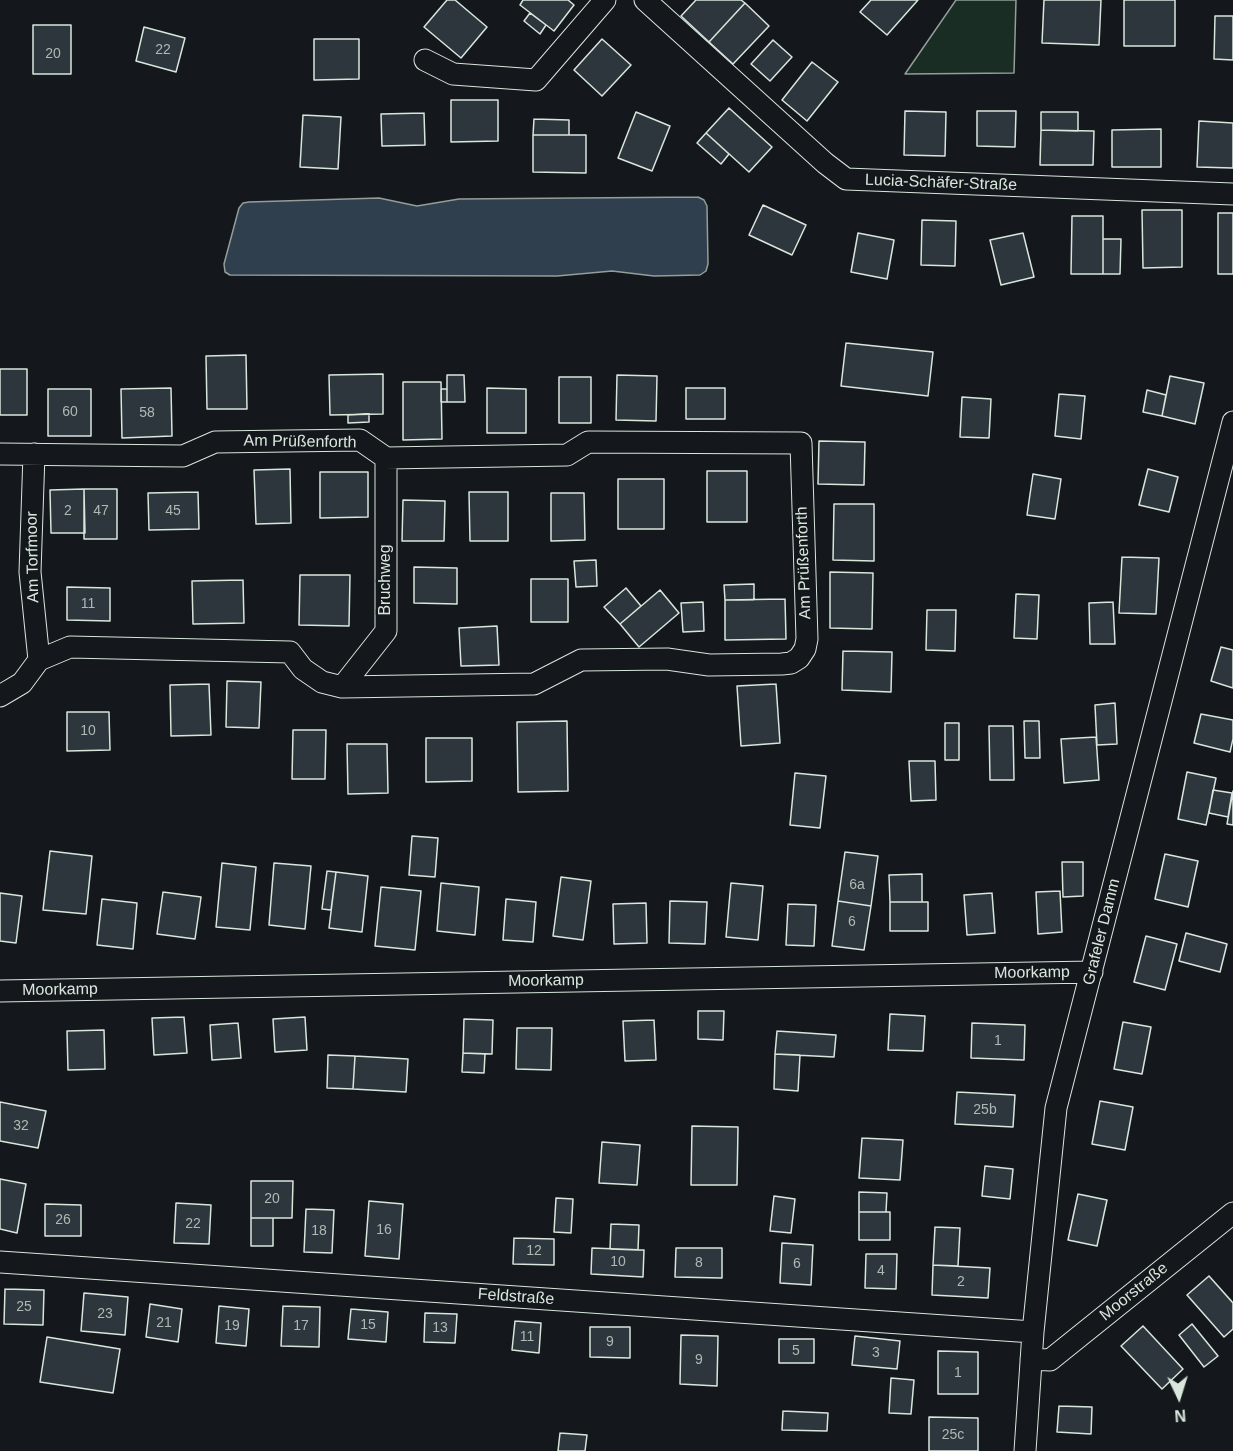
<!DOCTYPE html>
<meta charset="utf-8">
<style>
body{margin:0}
#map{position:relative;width:1233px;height:1451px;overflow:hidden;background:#14181c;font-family:Helvetica,sans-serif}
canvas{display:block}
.north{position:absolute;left:1149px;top:1367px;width:60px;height:60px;-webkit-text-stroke:4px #14181c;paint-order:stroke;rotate:176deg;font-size:16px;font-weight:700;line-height:24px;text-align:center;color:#d8e6dc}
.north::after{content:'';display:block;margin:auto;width:21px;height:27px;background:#d8e6dc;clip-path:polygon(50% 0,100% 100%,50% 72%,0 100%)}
</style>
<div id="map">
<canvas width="1233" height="1451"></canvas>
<div class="north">N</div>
</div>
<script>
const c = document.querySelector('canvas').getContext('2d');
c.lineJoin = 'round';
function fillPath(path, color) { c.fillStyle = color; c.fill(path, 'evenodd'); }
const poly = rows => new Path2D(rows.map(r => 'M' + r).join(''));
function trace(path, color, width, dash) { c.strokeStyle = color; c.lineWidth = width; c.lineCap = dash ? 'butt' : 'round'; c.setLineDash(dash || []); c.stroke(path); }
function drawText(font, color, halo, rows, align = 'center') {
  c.font = font + ' Helvetica,sans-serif'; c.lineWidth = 4.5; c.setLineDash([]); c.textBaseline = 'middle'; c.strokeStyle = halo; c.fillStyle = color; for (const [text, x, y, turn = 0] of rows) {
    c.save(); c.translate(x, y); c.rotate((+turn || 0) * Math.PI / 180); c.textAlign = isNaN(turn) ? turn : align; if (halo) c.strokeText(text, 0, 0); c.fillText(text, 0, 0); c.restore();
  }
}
const green = poly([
 [956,0,1016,0,1014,73,905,74,956,0]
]);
fillPath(green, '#1a2d24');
trace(green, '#939e99', 1.5);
const water = poly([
 [698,197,704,200,707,206,708,264,706,271,700,275,654,276,612,271,557,276,230,275,225,272,224,264,239,208,243,203,249,202,379,198,417,206,459,199,698,197]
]);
fillPath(water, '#2f3f4d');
trace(water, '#939e99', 1.5);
const building = poly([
 [447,0,455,0,487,27,461,58,424,27,447,0],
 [523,0,568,0,574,5,554,31,520,5,523,0],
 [696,0,741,0,745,3,709,42,681,16,696,0],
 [871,0,918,0,887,35,860,12,871,0],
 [1044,0,1101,0,1099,45,1042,43,1044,0],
 [1124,0,1175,0,1175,46,1124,46,1124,0],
 [745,3,769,26,733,64,709,42,745,3],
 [530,13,546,25,540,34,524,21,530,13],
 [1215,16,1233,16,1233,60,1214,59,1215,16],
 [33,25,71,25,71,74,33,74,33,25],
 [144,27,185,38,176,72,136,61,144,27],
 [314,39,359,39,359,79,314,80,314,39],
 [602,39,631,65,602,96,574,70,602,39],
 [773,40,792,57,770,81,751,64,773,40],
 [812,62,838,82,807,121,782,100,812,62],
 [451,100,498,100,498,141,451,142,451,100],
 [729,108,772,147,749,172,706,133,729,108],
 [905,111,946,112,945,156,904,155,905,111],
 [977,111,1016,111,1015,147,977,146,977,111],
 [636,112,670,126,652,171,618,158,636,112],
 [1041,112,1078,112,1078,131,1041,130,1041,112],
 [424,113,425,145,382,146,381,114,424,113],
 [303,115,341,117,338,169,300,167,303,115],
 [534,119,569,120,569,135,533,135,534,119],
 [1199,121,1233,123,1233,168,1197,167,1199,121],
 [1161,129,1161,167,1112,167,1112,130,1161,129],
 [1041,130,1094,131,1093,165,1040,165,1041,130],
 [706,133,729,154,721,164,697,143,706,133],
 [533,135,586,135,586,173,533,172,533,135],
 [763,205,806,225,792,255,749,235,763,205],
 [1142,210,1182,210,1182,267,1143,268,1142,210],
 [1218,213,1233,213,1233,274,1218,274,1218,213],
 [1072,216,1103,216,1103,274,1071,274,1072,216],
 [922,220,956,221,955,266,921,265,922,220],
 [858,233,894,240,887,279,851,272,858,233],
 [1023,233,1034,277,1001,285,990,240,1023,233],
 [1103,239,1121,239,1120,274,1103,274,1103,239],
 [846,343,933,352,928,396,841,386,846,343],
 [246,355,247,409,207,409,206,356,246,355],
 [0,369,27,369,27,415,0,415,0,369],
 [383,374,383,414,330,415,329,375,383,374],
 [447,375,464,375,465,402,447,402,447,375],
 [617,375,657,376,656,421,616,420,617,375],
 [1170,376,1204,383,1195,424,1162,416,1170,376],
 [559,377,591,377,591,423,559,423,559,377],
 [403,382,441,382,442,439,403,440,403,382],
 [171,388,172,436,122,438,121,389,171,388],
 [487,388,526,389,526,433,487,433,487,388],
 [686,388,725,388,725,419,686,419,686,388],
 [48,389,91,389,91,436,48,436,48,389],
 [441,389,447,389,447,402,441,402,441,389],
 [1147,390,1166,395,1162,416,1143,412,1147,390],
 [1059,394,1085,396,1081,439,1055,436,1059,394],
 [962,397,991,399,989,438,960,437,962,397],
 [369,414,369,422,348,423,348,415,369,414],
 [819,441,865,442,864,485,818,484,819,441],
 [290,469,291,523,256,524,254,470,290,469],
 [1148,469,1178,477,1169,512,1139,505,1148,469],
 [707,471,747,471,747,522,707,522,707,471],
 [320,472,368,472,368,517,320,518,320,472],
 [1033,474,1061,479,1055,519,1027,515,1033,474],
 [618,479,664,479,664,529,618,529,618,479],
 [84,489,117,489,117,539,84,539,84,489],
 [84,489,85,533,51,533,50,490,84,489],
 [198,492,199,529,149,530,148,493,198,492],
 [469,492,508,492,508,541,470,541,469,492],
 [551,493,584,493,585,540,551,541,551,493],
 [403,500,445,501,444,541,402,541,403,500],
 [834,504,874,504,874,561,833,560,834,504],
 [1122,557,1159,558,1156,614,1119,613,1122,557],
 [596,560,597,586,576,587,574,561,596,560],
 [414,567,457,568,457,604,414,603,414,567],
 [830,572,873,573,872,629,830,628,830,572],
 [300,575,350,575,349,626,299,625,300,575],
 [531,579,568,579,568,622,531,622,531,579],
 [243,580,244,623,193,624,192,581,243,580],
 [754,584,754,600,725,600,724,585,754,584],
 [67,587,110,588,110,621,67,620,67,587],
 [626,588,641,606,620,624,604,607,626,588],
 [660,590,679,613,639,647,620,624,660,590],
 [1016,594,1039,595,1037,639,1014,638,1016,594],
 [785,599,786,639,725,640,725,600,785,599],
 [703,602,704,631,683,632,681,603,703,602],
 [1113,602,1115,644,1090,644,1089,603,1113,602],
 [927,610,956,610,955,651,926,650,927,610],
 [497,626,499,665,461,666,459,628,497,626],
 [1221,647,1233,650,1233,688,1211,681,1221,647],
 [843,651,892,652,891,692,842,690,843,651],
 [227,681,261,682,259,728,226,727,227,681],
 [209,684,211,735,171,736,170,685,209,684],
 [776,684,780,743,741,746,737,686,776,684],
 [1115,703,1117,744,1097,745,1095,705,1115,703],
 [67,712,109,712,110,750,67,751,67,712],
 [1201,714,1233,720,1233,739,1230,752,1194,743,1201,714],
 [567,721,568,791,518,792,517,722,567,721],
 [1024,721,1039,721,1040,758,1025,758,1024,721],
 [945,723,959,723,959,760,945,760,945,723],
 [989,726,1013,726,1014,780,990,780,989,726],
 [293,730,326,730,325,779,292,779,293,730],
 [1096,737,1099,780,1064,783,1061,739,1096,737],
 [426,738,472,738,472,781,426,782,426,738],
 [347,744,387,744,388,793,348,794,347,744],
 [909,761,935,761,936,800,911,801,909,761],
 [1187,772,1216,778,1206,825,1178,819,1187,772],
 [795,773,826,776,820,828,790,825,795,773],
 [1213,790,1232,793,1228,817,1209,813,1213,790],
 [1233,791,1233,825,1227,824,1233,791],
 [412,836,438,838,435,877,409,875,412,836],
 [50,851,92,856,86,914,43,910,50,851],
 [845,852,878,856,871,906,838,901,845,852],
 [1165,854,1198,861,1188,907,1155,899,1165,854],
 [1062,862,1083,862,1083,896,1063,897,1062,862],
 [222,863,256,867,250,930,216,927,222,863],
 [274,863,311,866,305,929,269,925,274,863],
 [327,871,336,872,331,910,322,909,327,871],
 [336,872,368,876,362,932,329,928,336,872],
 [922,874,922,902,890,902,889,875,922,874],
 [561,877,591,881,583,940,553,936,561,877],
 [441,883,479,887,475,935,437,931,441,883],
 [731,883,763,886,758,940,726,937,731,883],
 [381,887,421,891,415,950,375,946,381,887],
 [1060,891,1062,932,1038,934,1036,892,1060,891],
 [163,892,201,897,195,939,157,934,163,892],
 [0,893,22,896,16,943,0,941,0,893],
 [992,893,995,933,967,935,964,895,992,893],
 [102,899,137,903,133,949,97,945,102,899],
 [506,899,536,902,533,942,503,940,506,899],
 [670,901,707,902,705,944,669,943,670,901],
 [838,901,871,906,864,950,832,946,838,901],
 [890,902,928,902,928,931,890,931,890,902],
 [646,903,647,943,614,944,613,904,646,903],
 [788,904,816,905,814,946,786,945,788,904],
 [1186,933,1227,944,1220,972,1179,961,1186,933],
 [1146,936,1177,944,1165,990,1134,982,1146,936],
 [698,1011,724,1011,723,1040,698,1039,698,1011],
 [890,1014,925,1016,923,1051,888,1050,890,1014],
 [184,1017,187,1053,154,1055,152,1018,184,1017],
 [305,1017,307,1050,275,1052,273,1019,305,1017],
 [464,1019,493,1020,492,1054,463,1053,464,1019],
 [654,1020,656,1060,625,1061,623,1021,654,1020],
 [1123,1022,1151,1027,1142,1074,1114,1069,1123,1022],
 [238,1023,241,1058,212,1060,210,1025,238,1023],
 [972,1023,1025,1025,1024,1060,971,1058,972,1023],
 [517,1028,552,1028,551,1070,516,1069,517,1028],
 [104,1030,105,1069,68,1070,67,1031,104,1030],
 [777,1031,836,1035,834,1057,775,1054,777,1031],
 [463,1053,485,1054,484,1073,462,1072,463,1053],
 [775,1054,800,1055,798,1091,774,1089,775,1054],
 [328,1055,355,1056,353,1089,327,1088,328,1055],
 [355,1056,408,1059,406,1092,353,1089,355,1056],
 [957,1092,1015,1095,1013,1127,955,1124,957,1092],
 [1100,1101,1133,1107,1125,1150,1092,1144,1100,1101],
 [0,1102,46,1111,38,1148,0,1141,0,1102],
 [692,1126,738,1127,737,1185,691,1185,692,1126],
 [862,1138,903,1140,900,1180,859,1178,862,1138],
 [602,1142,640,1145,637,1185,599,1183,602,1142],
 [985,1166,1013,1169,1010,1199,982,1196,985,1166],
 [0,1179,26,1184,17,1233,0,1229,0,1179],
 [251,1181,293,1181,292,1218,251,1218,251,1181],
 [859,1192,887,1193,886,1212,859,1212,859,1192],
 [1078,1194,1107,1200,1097,1246,1068,1240,1078,1194],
 [774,1196,795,1199,791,1233,770,1231,774,1196],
 [556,1198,573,1199,571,1233,554,1232,556,1198],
 [369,1201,403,1204,399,1259,365,1256,369,1201],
 [176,1203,211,1205,209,1244,174,1243,176,1203],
 [45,1204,81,1205,81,1236,45,1236,45,1204],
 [306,1209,334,1210,332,1253,304,1252,306,1209],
 [859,1212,890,1212,890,1240,859,1240,859,1212],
 [251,1218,273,1218,273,1246,251,1246,251,1218],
 [611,1224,639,1225,638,1250,610,1249,611,1224],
 [935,1227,960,1228,958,1266,933,1265,935,1227],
 [514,1238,554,1239,554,1265,513,1264,514,1238],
 [782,1243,813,1245,811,1285,780,1283,782,1243],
 [592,1248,644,1250,643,1277,591,1274,592,1248],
 [676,1248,722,1248,722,1278,675,1277,676,1248],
 [866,1254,897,1254,896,1289,865,1288,866,1254],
 [933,1265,990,1268,988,1298,932,1295,933,1265],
 [1209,1276,1233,1303,1233,1329,1224,1337,1187,1295,1209,1276],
 [5,1289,44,1290,43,1325,4,1324,5,1289],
 [84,1293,128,1297,125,1335,81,1331,84,1293],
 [150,1304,182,1309,178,1342,146,1337,150,1304],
 [219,1306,249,1309,246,1346,216,1343,219,1306],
 [283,1306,320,1307,319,1347,281,1346,283,1306],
 [351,1309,388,1312,386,1342,348,1339,351,1309],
 [425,1313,457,1314,455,1343,424,1342,425,1313],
 [515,1321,541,1323,539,1353,512,1350,515,1321],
 [1192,1324,1218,1356,1204,1367,1179,1335,1192,1324],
 [1143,1326,1183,1369,1162,1389,1121,1346,1143,1326],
 [590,1327,630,1327,630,1358,590,1357,590,1327],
 [681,1335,718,1336,717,1386,680,1384,681,1335],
 [855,1336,900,1341,897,1369,852,1365,855,1336],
 [47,1337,120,1349,113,1393,40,1382,47,1337],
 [779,1339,814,1339,814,1363,779,1363,779,1339],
 [938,1351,978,1352,978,1394,938,1394,938,1351],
 [891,1378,914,1380,911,1414,889,1413,891,1378],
 [1059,1406,1092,1407,1091,1434,1057,1432,1059,1406],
 [783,1411,828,1413,827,1431,782,1430,783,1411],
 [929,1417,978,1418,978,1451,929,1451,929,1417],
 [560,1433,587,1435,585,1451,558,1451,560,1433]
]);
fillPath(building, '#2c363c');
trace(building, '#d8e6dc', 1.5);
const street = poly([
 [645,0,825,163,846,179,1233,194],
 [425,60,453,74,536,80,605,0],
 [0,454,183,456,215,442,360,440,386,458,567,455,588,442,801,443,807,639,805,649,799,658,791,663,782,664,709,665,667,659,581,660,534,684,342,687,322,682,303,669,290,652,70,647,39,660,22,683,0,696],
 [34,454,30,572,39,660],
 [342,687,386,631,386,458],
 [0,991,1092,972],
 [0,1262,1033,1332],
 [1031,1359,1050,1360,1233,1213],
 [1025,1451,1033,1332,1056,1108,1233,422]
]);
trace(street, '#d8e6dc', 23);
trace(street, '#14181c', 21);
drawText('14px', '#adbab4', null, [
 ["22",163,50],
 ["20",53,54],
 ["60",70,412],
 ["58",147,413],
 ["2",68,511],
 ["47",101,511],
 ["45",173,511],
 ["11",88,604],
 ["10",88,731],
 ["6a",857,885],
 ["6",852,922],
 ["1",998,1041],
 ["25b",985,1110],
 ["32",21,1126],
 ["20",272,1199],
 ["26",63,1220],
 ["22",193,1224],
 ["16",384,1230],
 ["18",319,1231],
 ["12",534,1251],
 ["10",618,1262],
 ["8",699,1263],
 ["6",797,1264],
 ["4",881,1271],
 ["2",961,1282],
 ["25",24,1307],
 ["23",105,1314],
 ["21",164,1323],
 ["15",368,1325],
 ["19",232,1326],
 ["17",301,1326],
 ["13",440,1328],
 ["11",527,1337],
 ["9",610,1342],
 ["5",796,1351],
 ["3",876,1353],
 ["9",699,1360],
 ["1",958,1373],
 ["25c",953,1435]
]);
drawText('16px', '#d8e6dc', '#14181c', [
 ["Lucia-Schäfer-Straße",941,183,2],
 ["Am Prüßenforth",300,442,1],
 ["Am Torfmoor",33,557,-91],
 ["Am Prüßenforth",804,563,-92],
 ["Bruchweg",386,580,-90],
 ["Grafeler Damm",1102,932,-76],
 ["Moorkamp",1032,973,-1],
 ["Moorkamp",546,981,-1],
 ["Moorkamp",60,990,-1],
 ["Moorstraße",1134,1292,-39],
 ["Feldstraße",516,1297,4]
]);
</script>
